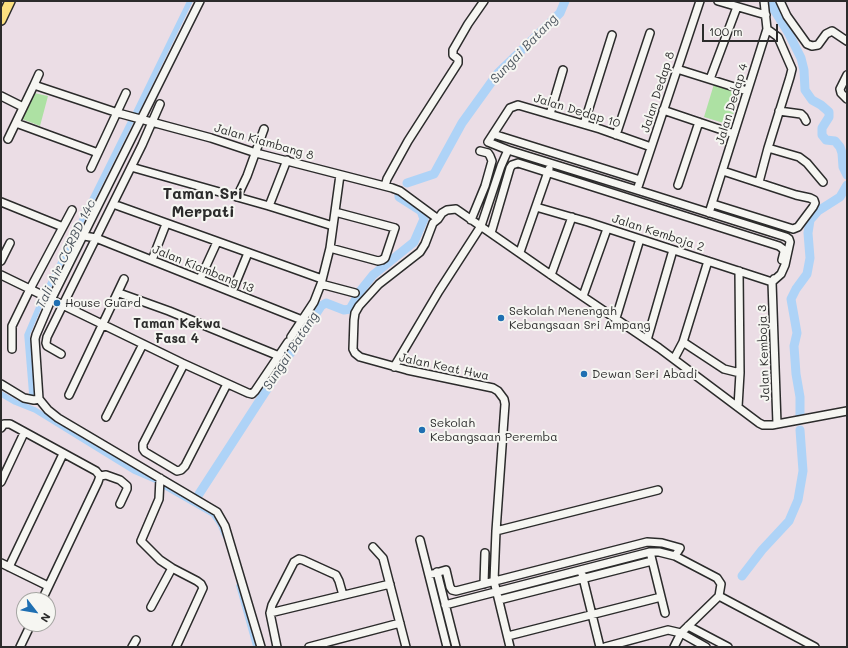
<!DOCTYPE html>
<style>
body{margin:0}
#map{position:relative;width:848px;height:648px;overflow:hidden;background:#ebdde5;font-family:Mali,sans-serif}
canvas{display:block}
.frame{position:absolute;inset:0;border:2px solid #2b2b2b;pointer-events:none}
.north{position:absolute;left:16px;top:592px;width:40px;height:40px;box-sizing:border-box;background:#f6f6f2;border:1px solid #a5a5a2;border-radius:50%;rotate:121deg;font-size:11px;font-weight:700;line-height:16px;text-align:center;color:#2b2b2b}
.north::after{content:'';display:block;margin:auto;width:14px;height:18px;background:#1f6fb2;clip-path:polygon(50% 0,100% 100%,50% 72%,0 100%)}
.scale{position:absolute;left:702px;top:24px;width:76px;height:18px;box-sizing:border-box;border:2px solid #2b2b2b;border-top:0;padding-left:5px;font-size:12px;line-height:14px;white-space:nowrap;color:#2b2b2b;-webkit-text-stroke:3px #f6f6f2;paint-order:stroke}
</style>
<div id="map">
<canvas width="848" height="648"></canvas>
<div class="frame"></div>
<div class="north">N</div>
<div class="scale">100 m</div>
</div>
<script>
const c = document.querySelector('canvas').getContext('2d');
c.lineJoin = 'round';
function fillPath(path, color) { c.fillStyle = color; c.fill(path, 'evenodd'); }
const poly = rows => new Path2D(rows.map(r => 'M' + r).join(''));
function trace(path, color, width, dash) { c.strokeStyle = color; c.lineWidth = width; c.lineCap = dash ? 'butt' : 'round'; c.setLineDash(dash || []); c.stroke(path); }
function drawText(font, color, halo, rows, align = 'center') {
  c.font = font + ' Mali,sans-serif'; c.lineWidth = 4; c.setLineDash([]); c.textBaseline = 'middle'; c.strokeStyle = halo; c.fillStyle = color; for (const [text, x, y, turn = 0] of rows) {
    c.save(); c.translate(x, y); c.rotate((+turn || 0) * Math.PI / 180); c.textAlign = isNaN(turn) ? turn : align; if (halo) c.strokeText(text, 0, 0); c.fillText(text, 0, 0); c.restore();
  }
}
fillPath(poly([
 [714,84,740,92,730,125,704,117],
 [34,93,48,96,40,126,22,119]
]), '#ade1a3');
trace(poly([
 [136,112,190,1],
 [1,394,15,402,35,410,134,471,155,480],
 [32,396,27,335,41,302,132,119],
 [164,486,213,514,220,524,225,536],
 [239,586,256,647]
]), '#aed3f7', 5.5);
trace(poly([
 [771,1,773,8,789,34,801,58,804,70,805,90,812,100,821,105,829,112,829,117,822,128,822,135,826,140,835,141,840,147,842,153,843,167,847,175],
 [407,183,434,174,462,123,498,73,560,13,565,1],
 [800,416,800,397,796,374,794,346,797,333,791,299,796,289,807,274,810,258,808,233,810,220,818,211,840,197,847,185],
 [199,494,321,306,326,303,344,310,350,309,361,290,373,275,414,242,424,219,421,211,399,197,399,193],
 [742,576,762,550,789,521,798,500,803,471,800,430]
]), '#aed3f7', 9);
const minor = poly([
 [200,1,51,300,36,335,35,339,39,399,48,410,58,418,217,512,225,526,261,647],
 [718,1,766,15],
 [780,1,787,16,807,44,812,46,818,45,826,34,832,31,847,41],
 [677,69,747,91],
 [847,75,840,89,841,93,847,99],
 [710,79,737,7],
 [34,85,39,74],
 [1,96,23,107],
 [663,110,734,134],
 [779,111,801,114,804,117,806,121],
 [550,114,563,70],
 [16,123,98,153],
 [584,124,612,35],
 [493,134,640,180],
 [616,135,650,33],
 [8,139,34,85,118,113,211,138,256,153,392,188,400,191,438,219,433,223,425,244,420,252,379,284,359,306,355,313,354,320,353,349,355,353,360,357,407,370,493,388,498,391,504,399,505,404,496,531,494,581,510,647],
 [651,147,600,129,518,105,510,108,488,142,508,150,653,195,786,237,789,239,790,242,785,265,781,274,772,282],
 [768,148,799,157,807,163,823,182],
 [131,167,269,206,333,226],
 [91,168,126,93],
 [759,182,768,148,790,77,792,69,778,37,767,29],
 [678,185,699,122],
 [385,186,387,179,408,141,458,63,458,59,453,55,453,50,468,24,484,1],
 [637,190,700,1],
 [237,197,247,176,264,129],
 [1,202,63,227],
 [113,204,322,279],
 [713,204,793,229,798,227,813,207,815,203,814,200,810,198,796,195,723,171],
 [269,206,287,160],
 [536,207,588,222,772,282],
 [709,213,767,29,764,1],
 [438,219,442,213,447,210,456,209,551,275,659,348,759,423,763,425,772,425,847,411],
 [471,220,485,186,492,161,490,156,488,153,480,151],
 [491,233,510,168,512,165,518,163,779,246,783,249,784,252,782,260],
 [84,236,96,238,302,320],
 [330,248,378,261,382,260,385,258,395,228,335,212],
 [520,252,549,169],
 [152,260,166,224],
 [1,261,10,243],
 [1,275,182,363,248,393,252,394,255,391,288,342],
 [551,275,572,217],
 [200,279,217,242],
 [774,279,772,282,777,424],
 [321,284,355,293],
 [232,292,248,253],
 [119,293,169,311,279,356],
 [583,296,607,229],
 [616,318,640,239],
 [291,337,314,302,321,284,330,248,340,175],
 [647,340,673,250],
 [683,342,724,369,740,373],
 [12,349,12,326,30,289,72,210],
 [61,354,47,346,46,343,47,337,142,145,160,104],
 [674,359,683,342,708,261],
 [184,364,143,444,143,449,145,452,177,471,181,470,185,466,227,384],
 [394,367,439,291,481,226,501,166,508,150],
 [1,384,24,398,34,400,39,399],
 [69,395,124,279],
 [738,407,740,373,739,271],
 [106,417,143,344],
 [1,428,4,424,10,424,96,471,100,476,98,482,42,600],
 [100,476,106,475,120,480,127,486,127,489,120,504],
 [160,478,159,499,141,541,160,560,172,568,197,581,201,584,203,588,176,647],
 [1,482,24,433],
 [496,531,658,490],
 [420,540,447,647],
 [373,547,383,558,406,647],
 [651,556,665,613],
 [1,563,48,586],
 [9,567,63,454],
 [437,572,456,647],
 [582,574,600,647],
 [429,575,446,570,450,587,452,590,456,591,647,542,662,543,680,548,675,556],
 [484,584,485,553],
 [719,596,815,647],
 [499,600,652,561],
 [445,605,650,552,659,552,675,556,717,578,721,584,719,596],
 [151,607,172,568],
 [270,613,390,584],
 [688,626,728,647],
 [508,636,661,597],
 [20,647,31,624],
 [132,647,136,640],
 [277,647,270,613,272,605,294,562,299,559,303,560,336,575,339,581,343,595],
 [309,647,400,623],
 [605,647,668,630,681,633,706,647],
 [674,647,681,633,719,596]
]);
const major = poly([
 [1,20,10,1]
]);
trace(minor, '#2b2b2b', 10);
trace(major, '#2b2b2b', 12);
trace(minor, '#f6f6f2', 7);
trace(major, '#fce080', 9);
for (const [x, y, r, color] of [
 [57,303,4,"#1f6fb2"],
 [501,318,4,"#1f6fb2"],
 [584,374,4,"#1f6fb2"],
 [422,430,4,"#1f6fb2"]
]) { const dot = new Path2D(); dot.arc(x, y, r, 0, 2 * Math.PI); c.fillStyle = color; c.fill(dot); trace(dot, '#f6f6f2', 1.5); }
drawText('12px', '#2b2b2b', '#f6f6f2', [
 ["Jalan Dedap 8",658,92,-72],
 ["Jalan Dedap 4",732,104,-73],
 ["Jalan Dedap 10",577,111,17],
 ["Jalan Kiambang 8",264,142,16],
 ["Jalan Kemboja 2",658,233,18],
 ["Jalan Kiambang 13",203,269,22],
 ["Jalan Kemboja 3",764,353,-92],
 ["Jalan Keat Hwa",444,367,12]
]);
drawText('12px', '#2b2b2b', '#f6f6f2', [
 ["House Guard",65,303],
 ["Sekolah Menengah",509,311],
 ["Kebangsaan Sri Ampang",509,325],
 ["Dewan Seri Abadi",592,374],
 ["Sekolah",430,423],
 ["Kebangsaan Peremba",430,437]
], 'left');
drawText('italic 13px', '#4c555e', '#f6f6f2', [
 ["Sungai Batang",524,49,-46],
 ["Tali Air CCRBD 14c",66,254,-64],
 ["Sungai Batang",291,351,-57]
]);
drawText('bold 13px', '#2b2b2b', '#f6f6f2', [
 ["Taman Kekwa",177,324],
 ["Fasa 4",177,339]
]);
drawText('bold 16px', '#2b2b2b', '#f6f6f2', [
 ["Taman Sri",203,194],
 ["Merpati",203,212]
]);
</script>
